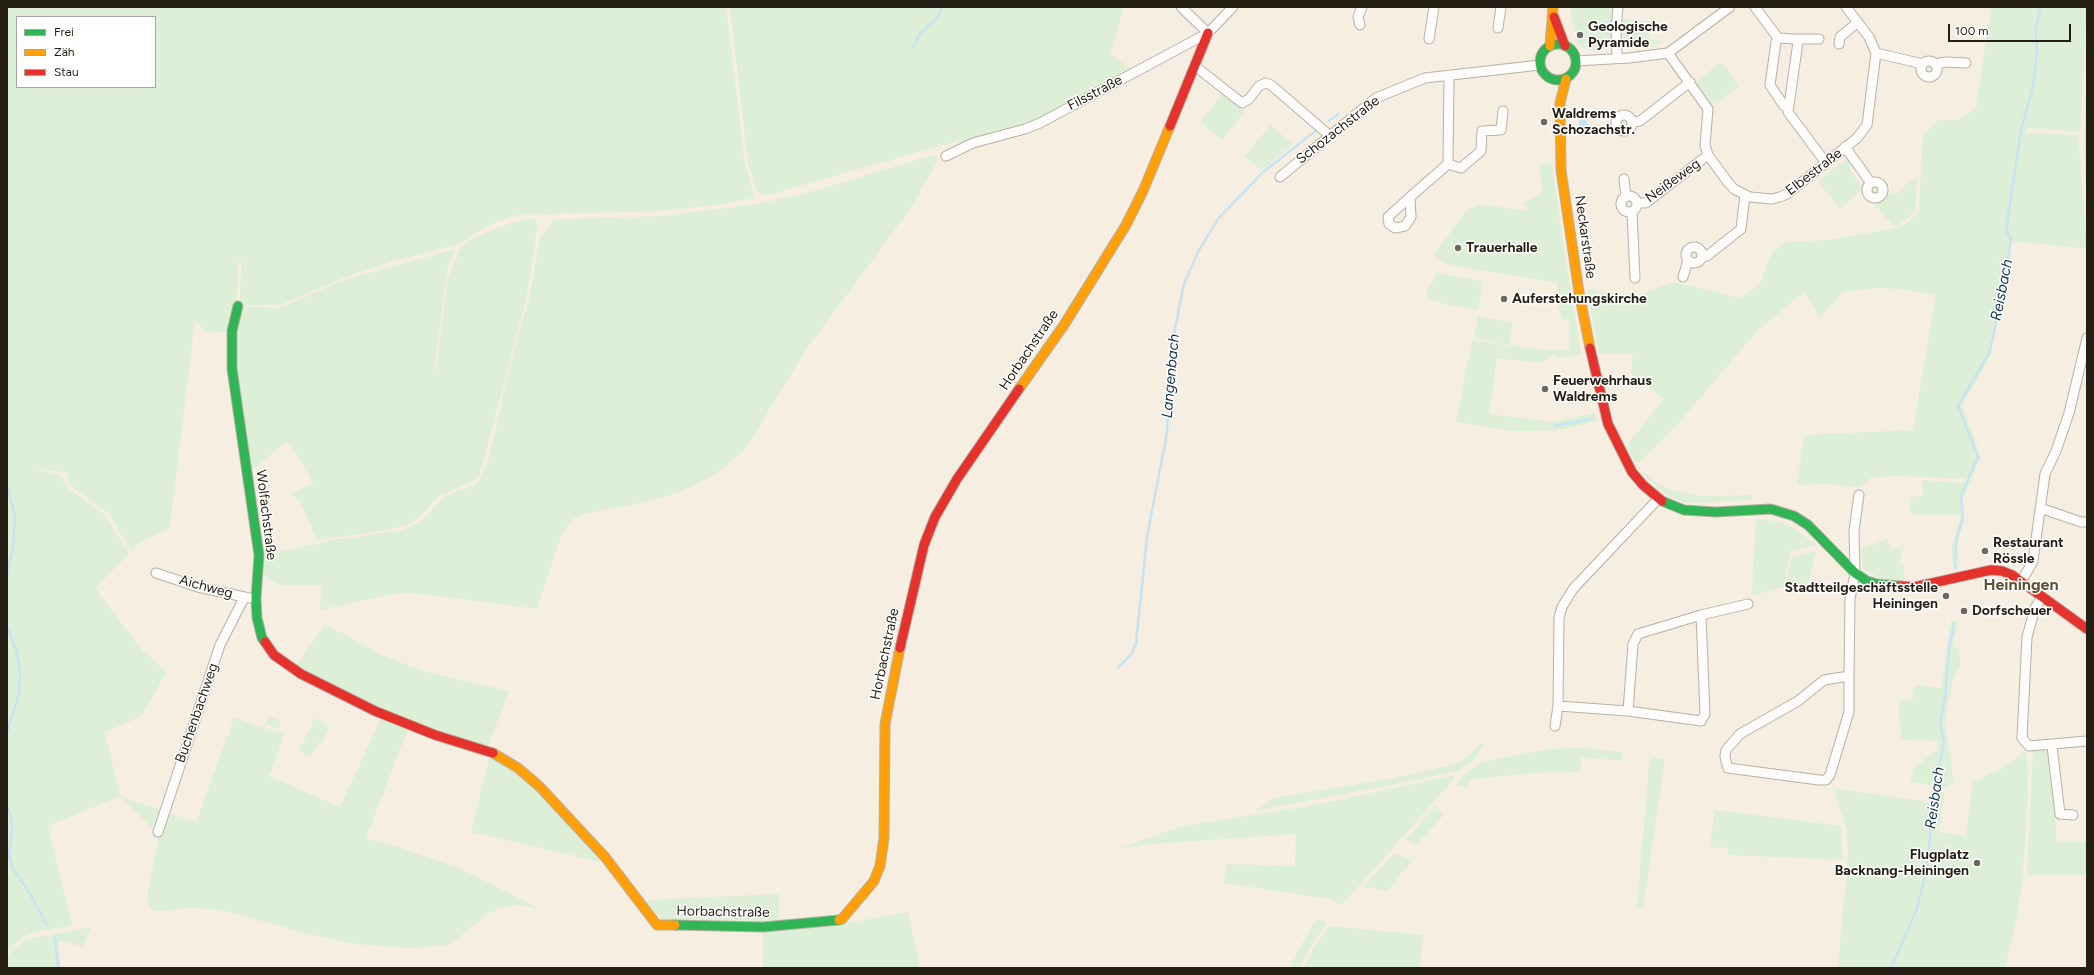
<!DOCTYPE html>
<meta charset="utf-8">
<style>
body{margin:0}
#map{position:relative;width:2094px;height:975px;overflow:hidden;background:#f6eee0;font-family:Figtree,sans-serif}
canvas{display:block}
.frame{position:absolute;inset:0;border:8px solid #251f13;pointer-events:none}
.legend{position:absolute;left:16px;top:16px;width:140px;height:72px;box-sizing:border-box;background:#fff;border:1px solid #a8a5a1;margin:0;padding:5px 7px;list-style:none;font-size:12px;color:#251f13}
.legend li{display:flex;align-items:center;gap:8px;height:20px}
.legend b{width:20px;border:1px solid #a8a5a1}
.scale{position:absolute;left:1948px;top:24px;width:123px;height:18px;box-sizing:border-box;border:2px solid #251f13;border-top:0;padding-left:5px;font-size:12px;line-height:14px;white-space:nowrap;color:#251f13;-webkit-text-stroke:3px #fff;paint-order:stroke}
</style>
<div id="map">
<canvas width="2094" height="975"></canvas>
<div class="frame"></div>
<ul class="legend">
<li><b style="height:5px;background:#30b455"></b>Frei</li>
<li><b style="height:5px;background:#ff9f0a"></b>Zäh</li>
<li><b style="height:5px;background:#e5322d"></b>Stau</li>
</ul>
<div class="scale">100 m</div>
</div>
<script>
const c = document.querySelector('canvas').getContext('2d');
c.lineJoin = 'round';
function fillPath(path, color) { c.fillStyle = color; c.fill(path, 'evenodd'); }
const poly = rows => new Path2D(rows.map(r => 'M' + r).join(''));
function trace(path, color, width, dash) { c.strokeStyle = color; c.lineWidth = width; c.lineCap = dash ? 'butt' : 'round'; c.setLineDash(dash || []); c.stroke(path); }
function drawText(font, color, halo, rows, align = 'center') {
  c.font = font + ' Figtree,sans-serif'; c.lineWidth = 3; c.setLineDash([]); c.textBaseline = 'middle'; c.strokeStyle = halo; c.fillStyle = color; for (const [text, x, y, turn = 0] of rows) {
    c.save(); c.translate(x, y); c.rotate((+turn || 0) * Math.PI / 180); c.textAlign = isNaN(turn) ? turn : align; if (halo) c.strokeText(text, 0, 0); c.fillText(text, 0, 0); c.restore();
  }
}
fillPath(poly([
 [7,7,726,7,745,164,754,196,750,199,716,205,660,211,517,215,494,223,457,245,394,261,346,277,280,305,240,305,241,262,238,262,237,306,230,331,211,333,204,330,195,319,170,528,139,543,131,552,110,515,71,486,66,472,35,470,59,474,69,489,103,513,129,554,95,588,142,650,167,672,140,717,105,732,120,796,161,810,156,832,120,796,48,826,72,925,33,933,23,937,7,952],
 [17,17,155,17,155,87,17,87],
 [730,7,1124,7,1110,54,1131,69,1025,127,943,145,764,196,757,191,748,163],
 [1572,7,1611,7,1611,45,1609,47,1597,51,1577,46,1577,37,1571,15],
 [1991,7,2087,7,2080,132,2027,128,2026,133,2076,135,2078,137,2087,249,2012,241,1991,355,1962,405,1981,457,1971,479,1895,476,1871,478,1860,487,1854,487,1827,484,1797,485,1804,435,1913,430,1936,295,1900,289,1876,288,1843,292,1820,318,1804,292,1758,330,1669,434,1637,464,1655,482,1675,491,1703,496,1753,495,1753,500,1691,503,1677,500,1665,494,1646,477,1626,447,1663,399,1642,382,1637,389,1631,369,1633,354,1599,354,1587,290,1638,295,1674,282,1741,298,1760,284,1772,252,1786,242,1828,240,1901,227,1916,215,1919,211,1923,134,1939,120,1957,120,1976,108],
 [1623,18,1651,22,1649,39,1665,42,1650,47,1626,47,1623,42],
 [1722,62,1739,86,1716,104,1710,103,1695,82],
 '1924 69a5 5 0 1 1 10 0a5 5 0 1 1-10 0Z',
 [2087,90,2087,174,2085,174,2084,130],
 [1223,93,1245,112,1222,140,1200,122],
 '1620 123a5 5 0 1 1 10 0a5 5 0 1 1-10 0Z',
 [1270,125,1293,144,1262,170,1244,157],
 [931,156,936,156,938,160,910,209,806,350,750,441,740,454,717,473,680,492,642,503,583,514,571,520,560,539,537,609,414,593,393,594,320,610,322,585,281,585,266,578,263,574,264,560,270,554,333,540,404,530,426,517,445,496,474,485,479,481,489,458,510,365,530,295,540,237,553,221,562,219,663,216,756,204,800,195],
 [1848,158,1853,165,1849,169,1863,188,1840,209,1818,181],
 [1552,163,1563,242,1581,354,1556,358,1555,354,1548,356,1549,360,1538,363,1497,358,1489,414,1553,422,1595,413,1598,421,1564,429,1540,431,1512,431,1456,422,1472,340,1543,350,1569,350,1569,319,1563,320,1558,306,1557,280,1554,282,1459,267,1443,262,1434,255,1465,212,1478,204,1527,211,1523,203,1542,193,1539,164],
 [1917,176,1915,211,1899,225,1893,226,1875,205,1887,196,1888,193,1895,194],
 '1870 190a5 5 0 1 1 10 0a5 5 0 1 1-10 0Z',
 '1625 204a5 5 0 1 1 10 0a5 5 0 1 1-10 0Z',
 [530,218,535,219,537,222,537,230,527,295,480,474,475,480,437,497,424,513,409,524,389,530,317,540,300,501,292,494,313,483,295,451,287,441,255,468,251,468,234,369,239,307,279,308,347,279,456,249,448,267,446,280,434,370,436,371,448,279,460,248,467,241,499,227],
 '1689 255a5 5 0 1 1 10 0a5 5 0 1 1-10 0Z',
 [1437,273,1483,282,1478,311,1430,300,1426,294],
 [1478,316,1513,323,1509,345,1474,338],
 [1922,480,1962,483,1964,480,1971,482,1963,497,1964,515,1957,544,1959,561,1952,561,1952,542,1954,542,1961,515,1910,514,1910,497,1923,496],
 [1756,519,1775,521,1789,525,1817,545,1791,551,1786,571,1786,586,1752,596],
 [1888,539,1891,550,1904,546,1899,564,1903,564,1904,580,1882,579,1863,569,1861,549],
 [1815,552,1809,586,1806,590,1788,586,1788,572,1792,557],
 [1951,620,1957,622,1953,645,1958,649,1961,662,1953,679,1945,721,1954,782,1941,789,1924,784,1910,782,1914,768,1937,750,1937,741,1902,740,1899,720,1899,700,1912,701,1915,685,1941,688],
 [325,624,384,656,426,672,509,691,489,744,486,747,421,727,296,667],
 [268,716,281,721,278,729,266,724],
 [234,718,285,734,269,776,340,807,381,718,408,729,366,838,398,847,461,869,540,909,520,905,499,908,485,916,452,943,441,946,408,948,355,944,313,935,221,910,192,908,155,911,150,908,147,899,159,833,166,812,196,822],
 [315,718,330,726,322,743,319,742,310,757,299,750],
 [1486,739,1474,760,1458,771,1387,786,1255,811,1274,798,1384,780,1451,765,1463,760],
 [1582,748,1622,752,1621,761,1581,757,1580,772,1532,773,1472,779,1466,788,1456,785,1464,775,1478,764,1491,760,1549,749],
 [2033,750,2045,750,2050,755,2057,842,2087,841,2087,875,2027,875],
 [2025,751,2027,753,2028,792,2023,874,2017,917,2005,968,1838,968,1848,854,1846,827,1833,788,1935,803,1942,792,1945,792,1939,832,1966,836,1973,782,2002,768],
 [490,755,517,771,605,863,471,832],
 [1653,758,1665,759,1643,908,1637,907,1649,763],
 [1454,775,1454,779,1342,905,1329,899,1224,883,1227,864,1295,866,1296,834,1153,844,1119,848,1180,827,1315,805],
 [1435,806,1444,815,1416,845,1406,840],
 [1715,810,1841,826,1843,860,1728,855,1727,848,1710,847],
 [1394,854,1412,860,1387,891,1363,887],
 [779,894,780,923,662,920,644,901,663,899],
 [908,912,920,968,763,968,763,930,805,928,853,922],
 [1318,918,1327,923,1310,947,1300,968,1290,968,1299,948],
 [1329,926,1423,935,1420,968,1304,968,1310,954],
 [91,927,83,947,64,941,58,942,61,967,63,968,7,968,7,957,13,949,27,939]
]), '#deefd7');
fillPath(poly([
 '1578.5 124a4.5 4.5 0 1 1 9 0a4.5 4.5 0 1 1-9 0Z'
]), '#c6e4f4');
trace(poly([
 [913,48,920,34,937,18,942,7],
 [1329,121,1338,114],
 [1555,426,1590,419],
 [7,484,15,516,13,549,7,573],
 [1955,561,1957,537,1963,519,1961,496,1978,457,1958,406,1989,353,2000,308,2011,240,2006,230,2021,130,2033,87,2037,53,2036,29,2041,7],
 [1955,563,1956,568],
 [7,625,17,653,20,671,19,694,7,732],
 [1118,668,1132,653,1136,643,1147,537,1167,433,1169,373,1174,334,1184,284,1198,252,1218,219,1263,172,1318,129],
 [7,806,11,817,12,831,9,855,13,869,29,892,47,925],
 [55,938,58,968],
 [1891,968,1916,911,1924,881,1929,854,1931,807,1944,743,1940,722,1945,698,1949,649,1954,623]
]), '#c6e4f4', 2.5);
const street = poly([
 [1181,7,1208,33],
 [1755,7,1778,38,1776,42,1770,85,1784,106,1787,107],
 [1360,25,1358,17,1362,7],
 [1498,28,1501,7],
 [1778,38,1794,39,1798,42,1788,112,1826,163],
 [1429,39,1434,7],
 [1794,39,1819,39],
 [1839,44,1840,37,1858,22],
 [1668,53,1708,109,1705,145,1708,155,1727,181,1734,189,1750,197,1772,199,1780,197,1787,194,1857,138,1867,125,1876,53,1869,37,1846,7],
 [1876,53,1923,64],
 [1617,58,1616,30,1618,7],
 '1921 69a8 8 0 1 1 16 0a8 8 0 1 1-16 0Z',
 [1576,61,1629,58,1668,53,1730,7],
 [1935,64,1946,62,1966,63],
 [1195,66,1242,103,1249,99,1259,86,1266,83,1271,85,1329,135],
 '1616 123a8 8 0 1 1 16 0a8 8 0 1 1-16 0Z',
 [1633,122,1640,121,1690,82],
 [1845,147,1871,183],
 [946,156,973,143,1025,129,1040,123,1208,33,1233,7],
 [1448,164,1461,168,1481,151,1482,131,1501,130,1503,111],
 [1280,177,1376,98,1425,78,1540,65],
 [1624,179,1626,197],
 '1867 190a8 8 0 1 1 16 0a8 8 0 1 1-16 0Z',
 '1621 204a8 8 0 1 1 16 0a8 8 0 1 1-16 0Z',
 [1410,197,1411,217,1405,226,1395,228,1389,224,1388,217,1410,197,1448,164,1449,75],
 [1638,203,1646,203,1708,155],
 [1632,212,1635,278],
 '1686 255a8 8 0 1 1 16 0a8 8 0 1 1-16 0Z',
 [1702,256,1707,256,1741,229,1745,195],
 [1683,277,1688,260],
 [2040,508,2081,522,2087,522],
 [156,573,198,587,249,598],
 [2021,582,2033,561,2045,474,2056,451,2069,413,2087,338],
 [2042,597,2035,608,2027,637,2022,738,2029,746,2087,741],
 [1701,615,1748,604],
 [1849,676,1824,680,1798,701,1740,734,1726,750,1725,757,1728,768,1819,780,1826,780,1830,775,1849,712,1849,676,1850,599,1855,573,1854,531,1859,495],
 [1558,706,1628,711,1701,721,1705,714,1701,615,1638,634,1633,644,1628,711],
 [1555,726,1558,706,1559,618,1562,607,1573,589,1658,499],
 [2052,746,2060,814,2073,815],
 [158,832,220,645,244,598]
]);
const fast = poly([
 '1540 62a18 18 0 1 1 36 0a18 18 0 1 1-36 0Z',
 [238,306,232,331,232,369,259,555,256,598,257,618,262,638,265,642],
 [1662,501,1684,510,1716,512,1771,509,1794,516,1808,525,1855,573,1867,581,1877,584,1901,586],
 [675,925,763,927,839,920]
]);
const slow = poly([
 [1550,46,1553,7],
 [1566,79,1560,103,1561,170,1579,292,1590,348],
 [1019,389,1064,325,1126,225,1143,191,1170,126],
 [493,753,518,768,539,786,605,857,657,925,675,925],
 [839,920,842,919,874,881,880,866,884,838,885,724,900,648]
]);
const jam = poly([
 [1554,17,1565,46],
 [1170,126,1208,33],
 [1590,348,1608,424,1632,472,1643,485,1662,501],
 [1901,586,1914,587,1991,570,2002,571,2012,575,2087,629],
 [265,642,274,655,301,674,375,711,435,735,493,753],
 [900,648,924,545,935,517,957,479,1019,389]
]);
trace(street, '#b7b1a5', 11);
trace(fast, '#b7b1a5', 11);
trace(slow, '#b7b1a5', 11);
trace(jam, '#b7b1a5', 11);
trace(street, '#fefcfa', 9);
trace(fast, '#30b455', 9);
trace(slow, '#ff9f0a', 9);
trace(jam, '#e5322d', 9);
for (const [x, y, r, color] of [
 [1580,35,4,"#6e675b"],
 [1544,122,4,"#6e675b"],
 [1458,248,4,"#6e675b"],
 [1504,299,4,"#6e675b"],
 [1545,389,4,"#6e675b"],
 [1985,551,4,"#6e675b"],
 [1946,596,4,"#6e675b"],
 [1964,611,4,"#6e675b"],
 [1977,863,4,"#6e675b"]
]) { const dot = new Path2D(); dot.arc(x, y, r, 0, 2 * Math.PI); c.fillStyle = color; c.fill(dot); trace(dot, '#fff', 1.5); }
drawText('bold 14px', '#251f13', '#fff', [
 ["Geologische",1588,27],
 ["Pyramide",1588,43],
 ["Waldrems",1552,114],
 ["Schozachstr.",1552,130],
 ["Trauerhalle",1466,248],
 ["Auferstehungskirche",1512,299],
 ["Feuerwehrhaus",1553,381],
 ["Waldrems",1553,397],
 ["Restaurant",1993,543],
 ["Rössle",1993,559],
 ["Stadtteilgeschäftsstelle",1938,588,"right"],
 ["Heiningen",1938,604,"right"],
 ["Dorfscheuer",1972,611],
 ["Flugplatz",1969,855,"right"],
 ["Backnang-Heiningen",1969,871,"right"]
], 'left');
drawText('14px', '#251f13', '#fff', [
 ["Filsstraße",1095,93,-28],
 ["Schozachstraße",1338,130,-38],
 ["Elbestraße",1814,172,-38],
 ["Neißeweg",1673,181,-36],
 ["Neckarstraße",1585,237,82],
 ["Horbachstraße",1029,350,-56],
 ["Wolfachstraße",266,515,83],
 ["Aichweg",206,587,15],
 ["Horbachstraße",885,654,-78],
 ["Buchenbachweg",197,713,-71],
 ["Horbachstraße",723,912,1]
]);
drawText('italic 15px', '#0d3247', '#fff', [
 ["Reisbach",2002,290,-79],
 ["Langenbach",1171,376,-85],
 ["Reisbach",1935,798,-82]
]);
drawText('bold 16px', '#5f5135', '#fff', [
 ["Heiningen",2021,585]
]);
</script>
